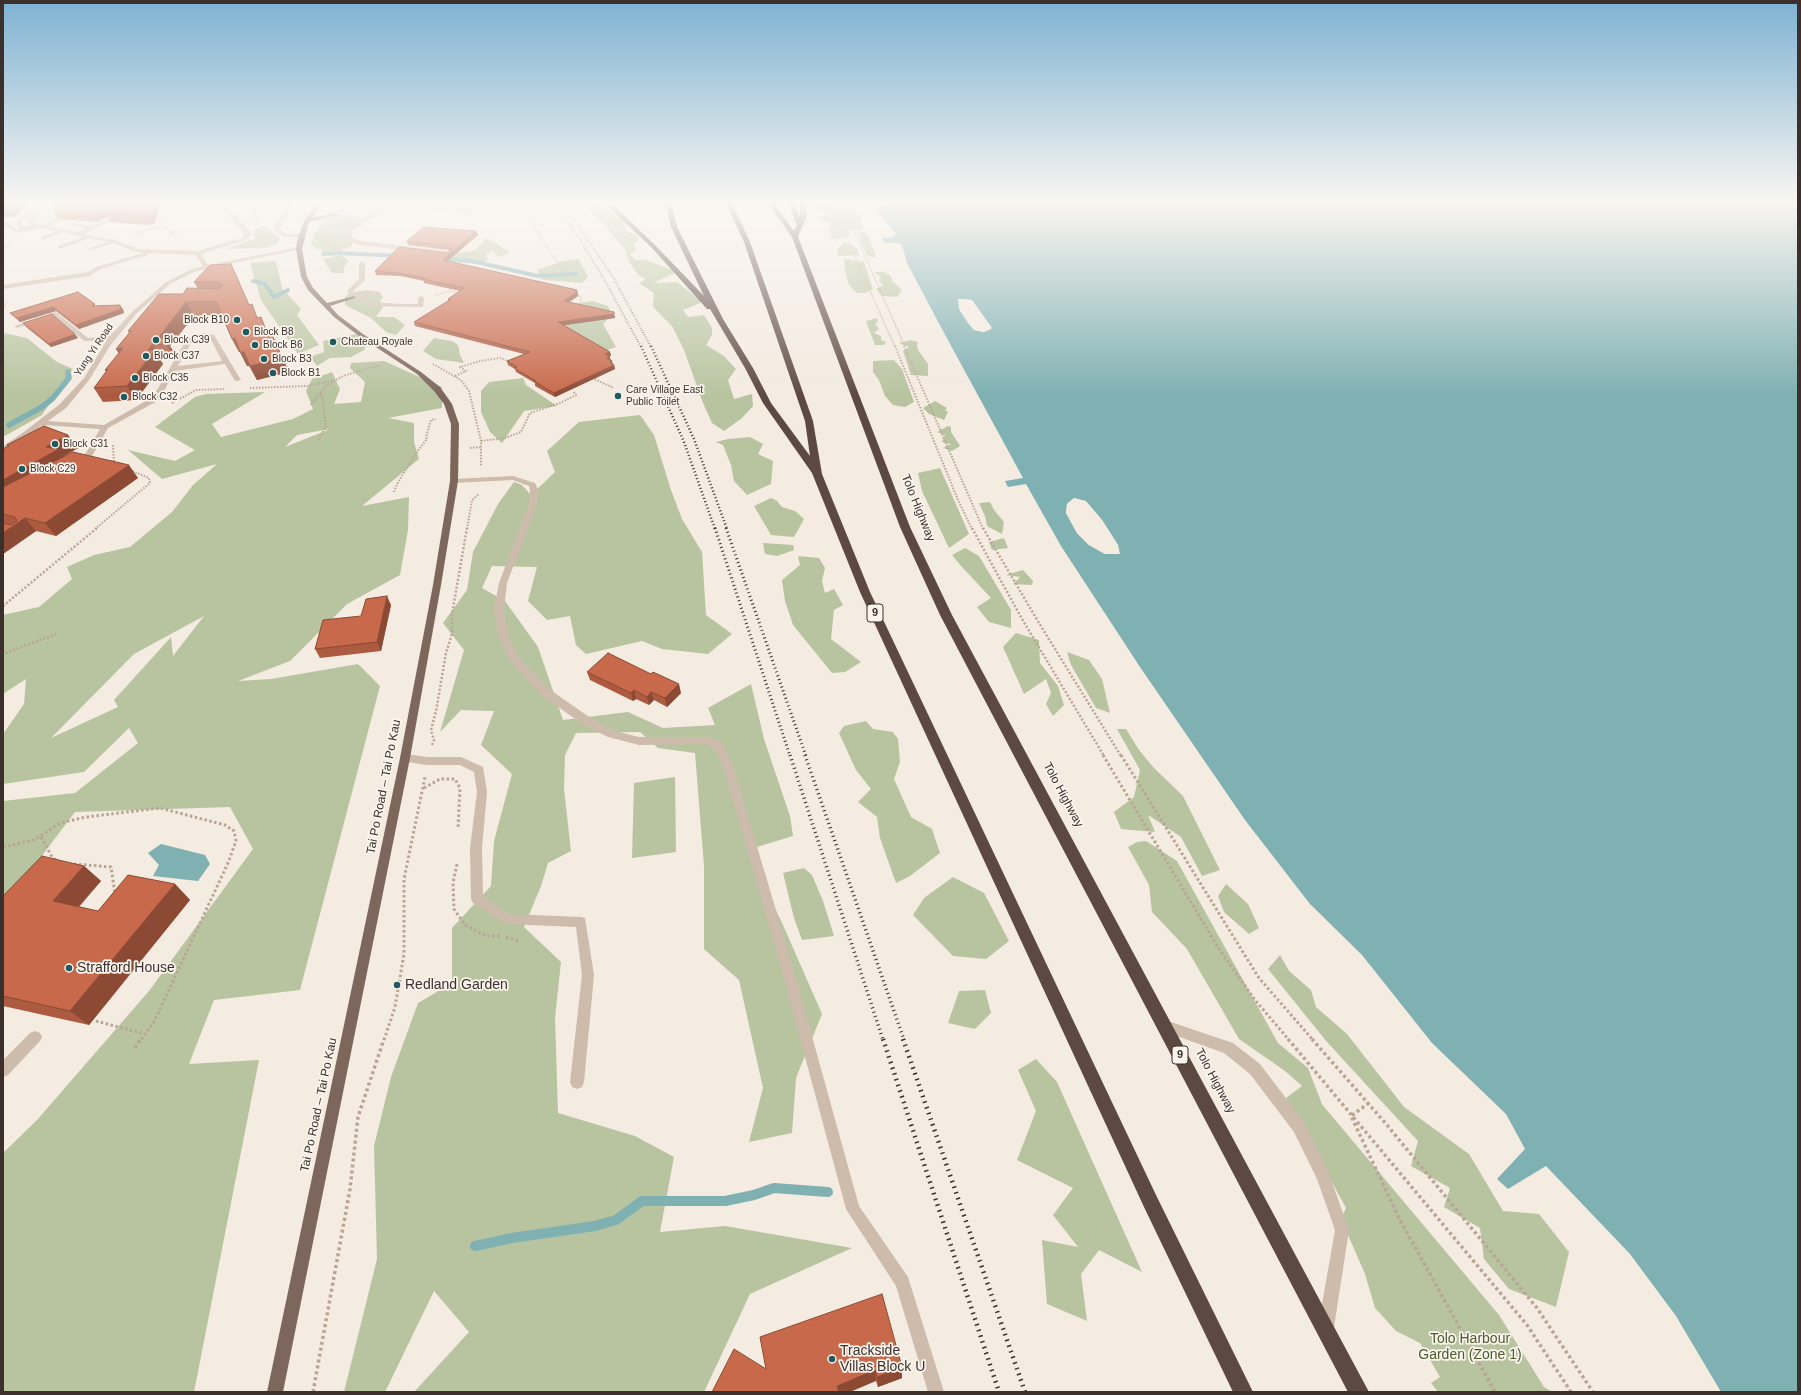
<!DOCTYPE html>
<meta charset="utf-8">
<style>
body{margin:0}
#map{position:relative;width:1801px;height:1395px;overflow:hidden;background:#f4ebe1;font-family:Helvetica,sans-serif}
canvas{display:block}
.frame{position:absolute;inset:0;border:4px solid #3b302b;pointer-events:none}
</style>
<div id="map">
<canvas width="1801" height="1395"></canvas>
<div class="frame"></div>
</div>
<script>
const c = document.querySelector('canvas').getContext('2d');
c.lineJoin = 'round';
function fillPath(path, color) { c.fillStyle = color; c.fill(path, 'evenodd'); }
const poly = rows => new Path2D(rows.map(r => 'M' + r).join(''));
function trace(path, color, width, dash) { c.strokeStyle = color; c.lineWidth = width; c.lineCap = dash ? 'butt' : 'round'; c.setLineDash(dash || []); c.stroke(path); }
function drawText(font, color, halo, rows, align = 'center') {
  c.font = font + ' Helvetica,sans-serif'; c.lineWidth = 3.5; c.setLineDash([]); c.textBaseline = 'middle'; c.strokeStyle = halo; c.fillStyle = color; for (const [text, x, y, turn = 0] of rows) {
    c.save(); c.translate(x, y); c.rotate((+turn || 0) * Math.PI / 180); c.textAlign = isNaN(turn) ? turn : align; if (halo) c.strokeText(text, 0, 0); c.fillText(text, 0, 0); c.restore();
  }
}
fillPath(poly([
 [582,201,595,201,622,220,625,225,624,227,628,232,638,236,638,241,633,244,636,249,630,254,635,260,646,260,677,272,653,283,677,282,701,301,700,303,683,310,688,317,704,315,712,328,712,335,706,345,724,356,736,369,728,380,734,399,752,394,753,406,742,418,724,431,712,423,703,403,684,350,672,326,653,307,654,293,639,283,646,279,638,275,628,260,626,251,609,231,607,227,591,213],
 [819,201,841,201,838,202,838,208,850,206,856,208,855,211,860,215,863,229,849,230,850,233,845,238,832,239,829,228,832,224,817,218,826,215,827,211,813,208,815,203],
 [454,203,476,212,470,216,449,209,430,210,437,205],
 [348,215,364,218,352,227,352,246,339,251,324,252,311,245,314,234,328,218],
 [264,226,280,238,277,244,264,248,225,249,255,239,253,230],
 [864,232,868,236,876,256,874,258,867,255,857,233],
 [487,238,511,253,497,257,493,251,486,254,488,260,475,264,450,261,439,261,453,253,474,251],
 [845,242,857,248,857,251,860,255,839,256,837,249],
 [341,255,349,261,344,267,344,273,332,273,323,259],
 [579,259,588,277,582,283,544,280,541,279,537,270,563,261],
 [844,259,864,262,873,289,865,293,857,293,849,285,845,270],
 [273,261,276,261,282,288,301,309,297,315,319,345,298,354,261,300,250,263],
 [875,272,884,272,891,276,892,281,902,290,897,297,882,296,876,289,883,285,879,281,880,277],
 [366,290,379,292,383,297,380,302,383,308,376,316,378,317,394,317,405,325,396,335,386,332,371,318,345,305,345,297,349,293],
 [592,301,608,306,612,315,603,324,616,347,605,351,585,337,564,329,560,319,574,304],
 [877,318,878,322,875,324,879,329,874,333,881,336,881,340,886,342,884,345,875,345,866,321],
 [3,333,27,338,57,362,73,369,42,415,3,437],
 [356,334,368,341,364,350,351,357,330,358,317,366,310,357,324,352,323,341],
 [434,338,452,341,458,345,460,355,464,363,436,359,423,351],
 [911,340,918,342,917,345,918,350,928,364,928,376,911,375,903,351,909,347,899,343],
 [894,360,902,369,914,402,905,407,893,405,885,396,879,380,873,372,873,361],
 [384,361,442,387,442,408,388,418,414,423,414,442,419,459,362,506,409,497,408,530,400,575,347,604,290,661,238,681,271,679,358,664,380,686,300,990,214,1000,189,1064,259,1060,194,1392,3,1392,3,1153,37,1120,149,991,253,849,230,807,75,812,3,907,3,801,75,793,138,743,129,728,84,772,3,784,3,734,24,704,26,679,3,694,3,615,39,607,72,579,67,567,94,555,130,547,172,512,193,485,217,464,162,479,128,450,175,461,195,450,155,427,195,397,206,394,265,392,212,424,221,437,293,419,313,409,306,391,312,379,332,372,340,389,334,404,361,402,365,382,350,368,351,363],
 [330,429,285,447,297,435],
 [204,616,173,656,171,637,114,700,118,707,51,738,134,654],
 [523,378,526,385,557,406,524,411,502,443,490,432,481,412,481,391,489,382],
 [935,401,947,408,945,410,948,412,944,420,929,414,923,408],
 [640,415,654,435,671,490,682,519,702,552,706,615,732,634,708,654,662,649,642,641,586,654,576,645,570,616,547,620,528,601,537,567,492,566,482,588,505,601,538,647,563,720,628,712,663,728,715,725,708,708,751,684,764,739,790,816,793,836,747,850,783,925,822,1014,796,1078,792,1133,749,1142,763,1088,739,980,704,949,704,866,695,753,658,748,640,732,576,733,565,755,564,789,571,851,548,863,541,886,524,927,561,962,555,1018,558,1113,635,1136,674,1157,660,1232,725,1226,852,1248,750,1294,704,1392,414,1392,469,1332,434,1291,385,1392,344,1392,377,1259,374,1146,391,1077,418,1003,452,983,452,928,491,886,494,841,512,774,481,745,494,711,461,710,440,732,464,650,443,623,467,590,473,552,498,504,514,482,522,485,531,495,555,472,547,451,579,422],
 [948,426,951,427,951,432,960,446,952,451,943,448,951,444,942,442,945,435,937,432],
 [750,437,763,444,758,454,773,461,771,484,747,495,734,481,731,465,723,445,716,442,728,439],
 [940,468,969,534,949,548,922,491,918,473],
 [771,498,777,501,782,507,795,511,804,519,794,537,771,535,754,506],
 [990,502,994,510,1004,522,1002,534,987,526,985,516,979,503],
 [1004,538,1008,548,992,550,989,542],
 [763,543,793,545,794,550,777,556,765,554],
 [965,548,979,556,1011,610,1011,628,989,622,977,607,991,598,961,566,952,555],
 [798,556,819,558,825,568,822,581,825,593,834,589,843,605,834,610,831,639,861,662,845,672,832,673,793,625,785,601,782,580,800,565],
 [1023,570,1033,581,1032,585,1013,584,1020,577,1006,575],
 [1016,633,1039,640,1040,663,1058,686,1064,705,1053,716,1046,704,1051,693,1046,679,1024,694,1003,647],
 [1067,652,1089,660,1102,679,1110,713,1096,708,1071,665],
 [866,721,873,729,893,732,898,739,900,762,894,779,911,817,932,829,940,853,910,876,896,883,880,838,877,817,858,802,871,789,856,770,839,733,844,726],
 [1117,729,1126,729,1139,750,1154,768,1183,796,1220,870,1202,876,1181,837,1148,815,1155,832,1121,829,1114,812,1134,797,1140,770],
 [675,777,676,852,632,858,634,783],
 [1146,841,1177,861,1278,1043,1308,1068,1322,1104,1320,1102,1499,1315,1544,1387,1552,1392,1438,1392,1431,1383,1440,1377,1420,1343,1396,1331,1375,1308,1365,1274,1341,1219,1346,1208,1286,1098,1302,1086,1285,1071,1239,1039,1187,949,1152,912,1149,885,1128,847,1137,842],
 [804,868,812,875,823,901,834,936,802,940,794,918,783,873],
 [953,877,984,893,1009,941,986,959,953,956,913,915,924,898],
 [1226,884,1248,904,1259,928,1249,934,1224,912,1218,896],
 [1280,955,1289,971,1311,990,1316,1007,1347,1034,1404,1107,1469,1154,1503,1211,1539,1214,1569,1252,1556,1307,1509,1289,1484,1259,1480,1228,1444,1207,1450,1188,1411,1166,1418,1141,1327,1042,1268,969],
 [985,990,991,1013,975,1029,948,1023,959,991],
 [1036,1059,1057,1082,1142,1272,1099,1250,1081,1274,1087,1321,1047,1304,1042,1240,1078,1247,1053,1215,1073,1188,1017,1160,1036,1111,1018,1070]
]), '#b8c4a0');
fillPath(poly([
 [888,201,1061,201,1073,203,1086,201,1798,201,1798,1392,1721,1392,1676,1316,1630,1254,1546,1166,1508,1189,1497,1179,1525,1149,1506,1114,1432,1043,1362,955,1310,904,1245,820,1140,667,1061,546,1026,484,1008,487,1005,481,1023,478,943,331,907,263,902,245,897,243,885,243,882,238,893,237,896,234,875,209],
 [959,299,972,300,991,328,984,332,974,330,959,309],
 [1074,498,1086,502,1102,520,1118,545,1119,554,1105,554,1089,545,1077,533,1066,513,1067,504],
 [161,844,205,855,210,864,198,881,153,876,159,865,148,853]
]), '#7fb0b2');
fillPath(poly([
 [958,299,972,300,992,328,989,330,984,332,974,330,968,323,959,309],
 [960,301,970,302,988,329,984,330,975,328,961,308],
 [1074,498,1086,501,1102,520,1118,545,1120,554,1105,554,1089,545,1077,533,1066,513,1067,504],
 [1074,500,1085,503,1101,522,1116,546,1117,552,1105,552,1090,543,1079,531,1068,513,1069,505]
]), '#f4ebe1');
trace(poly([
 [323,254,339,253,400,256],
 [441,259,472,261,538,276,576,274],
 [253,281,265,284,274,297,288,290]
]), '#7fb0b2', 4);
trace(poly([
 [9,425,42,407,53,398,69,378,68,372]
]), '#7fb0b2', 5.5);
trace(poly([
 [475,1246,512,1238,595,1226,616,1220,642,1201,725,1201,754,1195,774,1188,828,1192]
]), '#7fb0b2', 10);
trace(poly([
 [159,201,171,207,177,207],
 [185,201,188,204],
 [205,201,197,203,207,209],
 [516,201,566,275],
 [833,201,840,223,895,347],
 [841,201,905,347],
 [136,234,157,227,161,230],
 [177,237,161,224,162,223,158,217,175,214,177,208,197,203],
 [317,239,322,239,338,248],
 [3,248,12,244],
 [462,256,477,253],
 [576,291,581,298,580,304,584,307],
 [436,295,450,291,460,293],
 [3,308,7,301]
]), '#b9a596', 1.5, [1, 1]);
trace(poly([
 [895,346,958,500,972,529],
 [904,346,983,529],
 [433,364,461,380,469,391,481,441,481,466],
 [455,376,466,371,460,367,480,361,500,358,510,362],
 [592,378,614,388],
 [250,388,307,386,336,380,343,376,380,365],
 [172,403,196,390,225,389],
 [311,405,325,387,334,381],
 [318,440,326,427,322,395,319,394],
 [481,441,505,438,521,432,530,413,560,403,576,395,573,391],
 [113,445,114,464],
 [470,448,481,447],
 [394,492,397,484,416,453,427,439,426,437,431,420,436,419],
 [95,529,150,483,149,478,132,471],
 [467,529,472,500,479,494]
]), '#b9a596', 2, [1.5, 1.5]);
trace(poly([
 [972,528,1022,619,1104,756],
 [983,528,1039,623,1121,756],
 [3,606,97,528],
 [3,650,6,653,56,634],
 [432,745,434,740,431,730,436,711,446,653,452,634,452,614,467,528]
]), '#b9a596', 2.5, [2, 2]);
trace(poly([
 [1103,755,1219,949,1255,1000,1289,1040],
 [1121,755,1259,978,1313,1040],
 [424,788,440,779,455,779,460,788,458,829],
 [41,837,52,857,57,861],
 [3,847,34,840,60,823,86,817,160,808,225,825,234,831,236,841,228,863,154,1022,141,1040],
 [74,864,111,867,115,894],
 [457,864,453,883,454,909,465,925,486,936,501,936],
 [506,937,518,941],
 [96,1021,145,1034],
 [384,1040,395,1007,404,954,404,879,425,777]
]), '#b9a596', 3, [2.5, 2.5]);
trace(poly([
 [1288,1039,1527,1325,1571,1392],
 [1312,1039,1387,1125,1537,1308,1593,1392],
 [135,1048,141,1039],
 [1369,1103,1351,1116,1399,1218,1495,1392],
 [313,1392,350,1189,358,1117,384,1039]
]), '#b9a596', 3.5, [3, 3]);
fillPath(poly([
 [49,201,55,201,33,221,34,223,42,225,55,218,57,219,57,221,48,226,78,232,86,229,71,225,71,223,91,226,112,216,114,217,114,219,84,234,118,241,139,249,198,251,242,238,245,235,216,201,222,201,234,213,250,232,251,235,246,240,201,254,208,265,299,247,302,249,214,267,194,272,170,284,137,313,110,346,89,380,66,408,48,421,104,425,153,397,185,342,193,335,204,333,214,335,241,380,235,381,225,364,175,371,159,400,108,428,92,456,77,465,73,463,86,453,100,429,43,425,6,451,3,451,3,446,24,432,60,404,84,378,107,340,84,341,55,316,17,328,14,326,56,312,88,338,110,336,133,311,166,282,190,270,203,266,196,255,148,253,148,255,100,269,90,276,3,289,3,285,88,272,96,267,143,253,136,252,114,243,88,251,88,249,108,242,90,238,60,249,58,248,58,246,83,237,62,232,44,240,41,238,42,237,56,231,44,228,16,233,3,225,3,220,17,229,21,229,16,222,33,208,36,210,35,211,22,222,23,226,35,226,30,225,27,221,49,201],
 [204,337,210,338,222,361,178,366,191,343,195,339,204,337],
 [278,201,297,201,279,229,286,234,302,234,304,235,304,237,283,237,273,229,289,205,278,205,255,211,260,220,255,221,250,209,278,201],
 [354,201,361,201,340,214,364,218,387,204,392,205,349,233,350,237,361,241,448,251,451,253,448,255,360,245,345,239,344,231,360,221,332,215,354,201],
 [362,261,365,263,365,280,353,291,355,295,379,292,381,293,381,295,361,298,372,302,400,304,418,304,418,298,421,296,424,298,423,307,371,306,351,298,347,291,359,279,359,263,362,261],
 [513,476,535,483,538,490,538,501,507,583,504,609,508,634,518,657,549,689,592,719,615,731,639,737,708,737,722,742,733,766,792,964,859,1206,908,1277,944,1392,928,1392,896,1286,846,1209,780,964,723,766,714,748,704,744,639,745,608,737,584,725,541,695,509,659,498,634,494,609,499,583,530,501,530,490,529,486,513,480,454,483,450,481,454,479,513,476],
 [405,754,427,757,461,757,483,767,487,792,482,848,483,897,508,914,581,917,585,918,594,975,584,1082,582,1087,577,1089,572,1087,570,1082,582,975,576,927,506,924,473,903,471,899,470,848,477,792,474,772,460,765,427,765,401,761,400,758,401,755,405,754],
 [1165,1020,1233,1043,1260,1064,1304,1122,1328,1171,1349,1230,1334,1327,1332,1333,1326,1335,1320,1333,1318,1327,1335,1230,1317,1179,1294,1132,1250,1074,1224,1053,1160,1030,1158,1026,1160,1022,1165,1020],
 [35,1031,40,1033,42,1037,40,1041,8,1075,3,1077,3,1060,30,1033,35,1031]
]), '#cdbbac');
fillPath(poly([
 [319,201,325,201,312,218,335,213,338,215,309,222,302,249,307,277,313,288,327,303,355,296,355,298,330,306,338,315,363,334,421,372,440,387,452,404,459,424,458,481,441,585,410,758,283,1392,267,1392,400,758,433,585,450,481,451,424,444,404,434,391,417,374,359,336,334,317,308,290,301,277,296,249,297,241,304,221,319,201]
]), '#7d675c');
fillPath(poly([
 [602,201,609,201,655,245,704,296,671,227,665,201,671,201,677,227,723,319,753,368,771,403,810,456,805,421,744,242,725,201,731,201,750,242,813,421,822,474,870,592,1156,1195,1253,1392,1233,1392,1144,1207,860,592,812,473,763,403,745,368,710,309,707,309,651,247,602,201],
 [766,201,772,201,794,231,797,225,787,201,793,201,800,217,799,201,805,201,807,215,798,237,910,527,952,615,1369,1392,1348,1392,940,615,900,527,792,237,766,201]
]), '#5c4a42');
trace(poly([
 [552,201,579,238,604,279,641,347],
 [561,201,613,277,651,347]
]), '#3b302b', 2, [0.5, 2]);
trace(poly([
 [641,346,684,442,715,529],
 [651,346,694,439,727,529]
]), '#3b302b', 2.5, [1, 2.5]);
trace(poly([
 [715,528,790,756],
 [726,528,806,756]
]), '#3b302b', 3, [1, 3]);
trace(poly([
 [790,755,883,1040],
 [805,755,904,1040]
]), '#3b302b', 3.5, [1, 3.5]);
trace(poly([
 [883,1039,999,1392],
 [903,1039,1025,1392]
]), '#3b302b', 4.5, [1.5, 4.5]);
fillPath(poly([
 [65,201,159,201,160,203,155,223,149,225,110,222,107,217,97,222,58,219,51,207],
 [476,231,478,235,447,261,577,290,578,296,569,302,615,316,615,318,564,325,610,352,611,356,609,356,611,360,612,361,613,364,614,365,615,369,555,397,535,386,535,383,516,372,515,369,508,365,507,361,524,354,415,326,414,322,449,301,448,299,460,291,424,283,424,281,400,276,376,275,375,271,447,253,450,251,448,250,408,245,407,241],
 [231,264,237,277,249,305,276,343,289,372,257,380,249,366,247,366,240,352,239,352,232,339,222,315,194,316,170,346,176,355,174,358,160,359,163,364,136,400,103,402,94,388,106,372,105,370,119,353,116,349,129,333,128,331,183,294,198,289,194,282],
 [78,292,95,304,95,306,123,309,124,313,79,329,56,311,20,322,13,316,10,313],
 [23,323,78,338,51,347,26,327],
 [7,445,78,448,64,456,65,457,138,478,56,536,36,531,3,554,3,449,8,447],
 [391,605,381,651,320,658,315,649,361,616],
 [587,672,681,693,667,707,654,700,649,705,636,699,633,701,590,680],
 [84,866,101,881,79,907,98,911,175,884,190,900,89,1025,3,1006,3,896],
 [882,1294,902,1378,878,1387,876,1381,766,1369]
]), '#ac5a40');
fillPath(poly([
 [15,201,31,201,14,217,3,218,3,208],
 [153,201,159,201,160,203,155,223,149,225,143,214],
 [107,204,111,212,105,212,107,217,97,222,91,211],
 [476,231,478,235,444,264,443,260],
 [577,290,578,296,565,305,564,301],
 [186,302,194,316,170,346,176,355,174,358,166,344,159,337],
 [120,305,123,309,124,313,79,329,76,325],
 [53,307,56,311,20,322,17,318],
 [614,312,615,318,559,326,558,322],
 [270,330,289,372,257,380,250,366],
 [75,334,78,338,51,347,49,344],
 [235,338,242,352,239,352,232,339],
 [152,345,163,364,136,400,127,386,148,350],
 [123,348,125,363,116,349],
 [240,352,244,352,251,365,247,366],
 [610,352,611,356,606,358,605,354],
 [614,365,615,369,555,397,554,393],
 [68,435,78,448,64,456,69,463,3,499,3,480,46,447],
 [129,465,138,478,56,536,45,523],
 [25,518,36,531,3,554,3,533],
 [387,596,391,605,381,651,377,642],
 [679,684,681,693,667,707,665,698],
 [634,690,636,699,633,701,631,693],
 [651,692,654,700,649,705,647,697],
 [84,866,101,881,70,916,53,901],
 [175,884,190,900,89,1025,70,1011],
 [902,1367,902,1378,878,1387,877,1377],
 [875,1370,876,1381,850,1392,839,1392,837,1386]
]), '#8c4a34');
const building = poly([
 [3,201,15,201,8,207,3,208,3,201],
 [65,201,153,201,150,213,143,214,105,212,110,208,107,204,91,211,52,209,51,207,65,201],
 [424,227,476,231,443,260,577,290,575,291,577,292,564,301,614,312,614,314,558,322,610,352,605,354,610,357,607,358,612,361,610,362,614,365,554,393,534,381,536,381,514,368,517,367,507,361,530,352,414,322,451,299,448,299,464,288,423,279,425,278,398,273,375,271,399,247,447,253,451,250,451,248,447,246,407,241,424,227],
 [231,264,249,305,252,304,257,318,261,317,266,330,270,330,282,358,250,366,244,352,240,352,235,338,232,339,216,302,186,302,159,337,168,341,166,344,152,345,148,350,155,350,127,386,94,388,108,369,105,370,123,348,116,349,131,331,128,331,159,294,183,294,187,288,219,289,223,285,218,282,194,282,210,265,231,264],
 [78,292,95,304,92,306,120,305,121,309,76,325,53,307,17,318,10,313,78,292],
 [52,314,75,334,49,344,23,323,52,314],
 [44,426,68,435,46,447,59,449,3,480,3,449,9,446,7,445,44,426],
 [73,452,129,465,45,523,25,518,3,533,3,523,11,525,17,521,15,517,3,514,3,487,73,452],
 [387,596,377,642,315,649,323,620,361,616,366,599,387,596],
 [608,653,651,674,653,672,679,684,665,698,651,692,647,697,634,690,631,693,587,672,608,653],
 [42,856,84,866,53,901,98,911,128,875,175,884,70,1011,3,996,3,896,42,856],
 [882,1294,902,1367,877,1377,875,1370,837,1386,839,1392,712,1392,734,1349,766,1369,760,1337,882,1294]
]);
fillPath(building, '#c8694b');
trace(building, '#8c4a34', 1);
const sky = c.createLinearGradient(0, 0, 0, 396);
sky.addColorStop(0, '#7eb2d2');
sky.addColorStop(0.51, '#faf6f2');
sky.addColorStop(1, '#faf6f200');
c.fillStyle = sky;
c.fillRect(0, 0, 1801, 396);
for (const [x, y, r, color] of [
 [237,320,4,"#1f5a5e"],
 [246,332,4,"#1f5a5e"],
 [156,340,4,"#1f5a5e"],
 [333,342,4,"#1f5a5e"],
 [255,345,4,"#1f5a5e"],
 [146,356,4,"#1f5a5e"],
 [264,359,4,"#1f5a5e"],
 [273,373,4,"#1f5a5e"],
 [135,378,4,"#1f5a5e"],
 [618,396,4,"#1f5a5e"],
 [124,397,4,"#1f5a5e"],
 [55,444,4,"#1f5a5e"],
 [22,469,4,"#1f5a5e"],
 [69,968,4,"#1f5a5e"],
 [397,985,4,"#1f5a5e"],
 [832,1359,4,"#1f5a5e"]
]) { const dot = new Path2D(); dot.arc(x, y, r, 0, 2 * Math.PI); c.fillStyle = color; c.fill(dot); trace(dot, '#fbf5ee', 1.5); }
drawText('10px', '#3b302b', '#fbf5ee', [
 ["Block B10",229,320,"right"],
 ["Block B8",254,332],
 ["Block C39",164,340],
 ["Chateau Royale",341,342],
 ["Block B6",263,345],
 ["Block C37",154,356],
 ["Block B3",272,359],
 ["Block B1",281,373],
 ["Block C35",143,378],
 ["Care Village East",626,390],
 ["Public Toilet",626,402],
 ["Block C32",132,397],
 ["Block C31",63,444],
 ["Block C29",30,469]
], 'left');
drawText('10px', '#3b302b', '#fbf5ee', [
 ["Yung Yi Road",94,350,-56]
]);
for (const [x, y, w] of [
 [875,613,16],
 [1180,1055,16]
]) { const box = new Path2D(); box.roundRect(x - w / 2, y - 9, w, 18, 3); c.fillStyle = '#fbf5ee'; c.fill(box); trace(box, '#3b302b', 1); }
drawText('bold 11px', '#3b302b', null, [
 ["9",875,613],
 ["9",1180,1055]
]);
drawText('12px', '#3b302b', '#fbf5ee', [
 ["Tolo Highway",918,508,68],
 ["Tai Po Road – Tai Po Kau",384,787,-79],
 ["Tolo Highway",1063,795,62],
 ["Tolo Highway",1215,1081,62],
 ["Tai Po Road – Tai Po Kau",319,1105,-78]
]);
drawText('14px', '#3b302b', '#fbf5ee', [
 ["Strafford House",77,968],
 ["Redland Garden",405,985],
 ["Trackside",840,1351],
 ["Villas Block U",840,1367]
], 'left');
drawText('14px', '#4a5a2e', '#fbf5ee', [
 ["Tolo Harbour",1470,1339],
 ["Garden (Zone 1)",1470,1355]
]);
</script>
